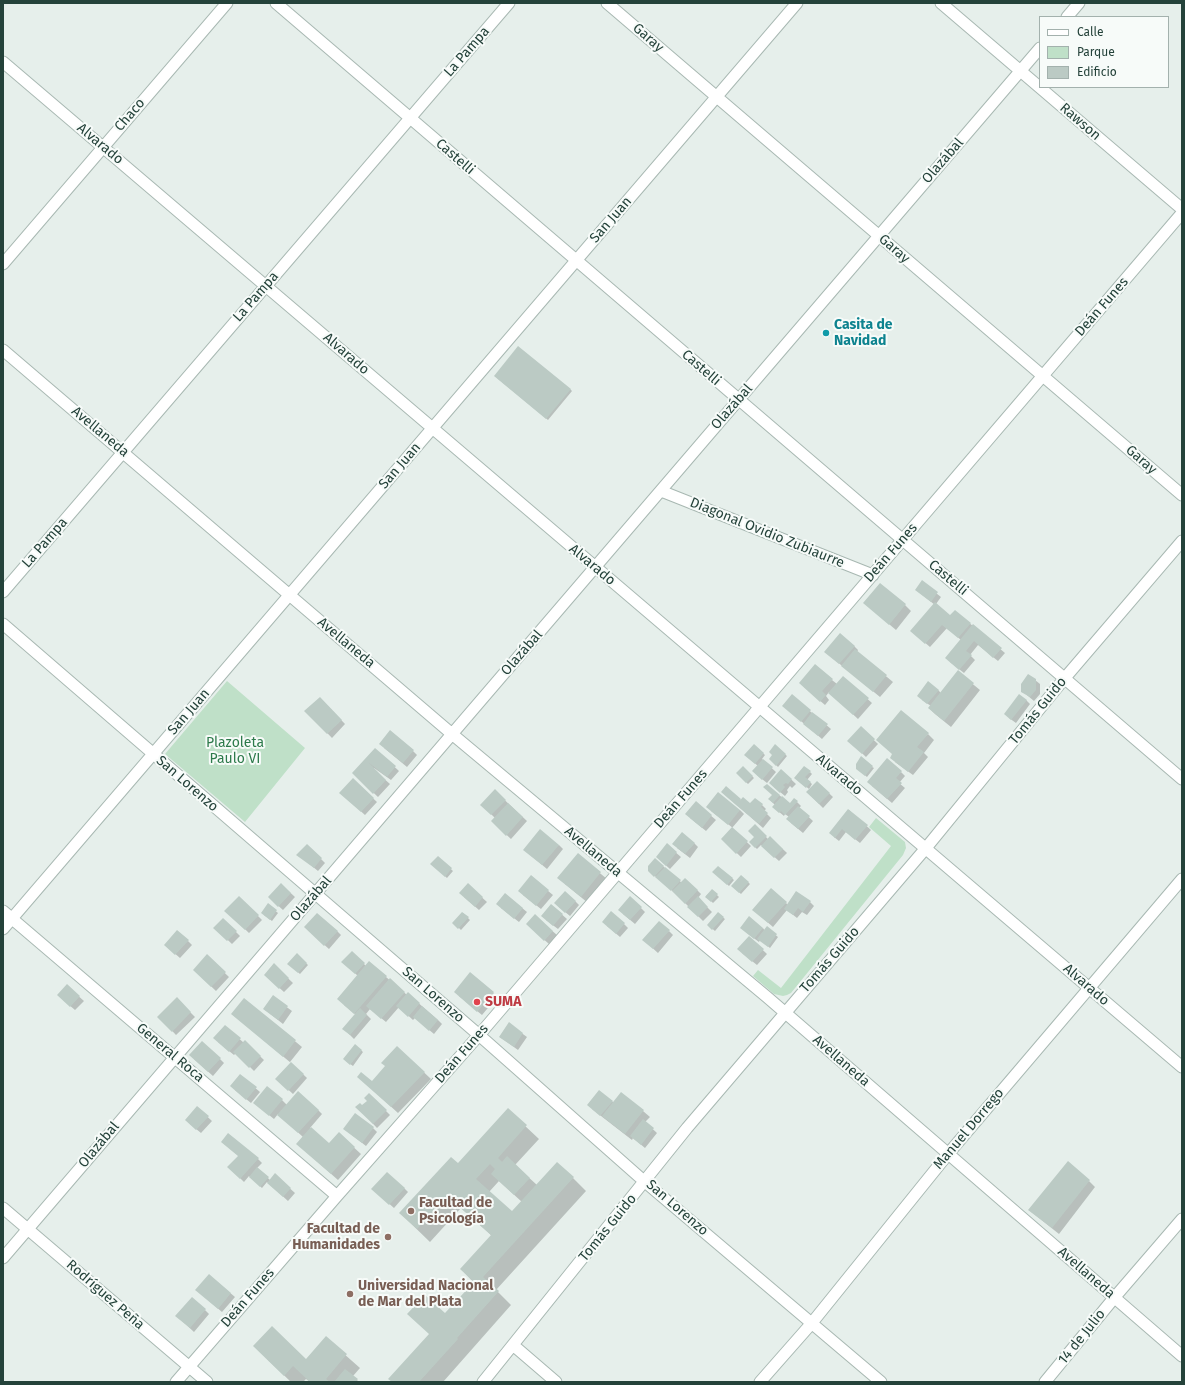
<!DOCTYPE html>
<meta charset="utf-8">
<style>
body{margin:0}
#map{position:relative;width:1185px;height:1385px;overflow:hidden;background:#e6efeb;font-family:"Fira Sans",sans-serif}
canvas{display:block}
.frame{position:absolute;inset:0;border:4px solid #24423a;pointer-events:none}
.legend{position:absolute;left:1039px;top:16px;width:130px;height:72px;box-sizing:border-box;background:#f7fbf9;border:1px solid #a3b1ad;margin:0;padding:5px 7px;list-style:none;font-size:12px;color:#24423a}
.legend li{display:flex;align-items:center;gap:8px;height:20px}
.legend b{width:20px;border:1px solid #a3b1ad}
</style>
<div id="map">
<canvas width="1185" height="1385"></canvas>
<div class="frame"></div>
<ul class="legend">
<li><b style="height:5px;background:#fff"></b>Calle</li>
<li><b style="height:11px;background:#bfe0c8"></b>Parque</li>
<li><b style="height:11px;background:#bbcac4"></b>Edificio</li>
</ul>
</div>
<script>
const c = document.querySelector('canvas').getContext('2d');
c.lineJoin = 'round';
function fillPath(path, color) { c.fillStyle = color; c.fill(path, 'evenodd'); }
const poly = rows => new Path2D(rows.map(r => 'M' + r).join(''));
function trace(path, color, width, dash) { c.strokeStyle = color; c.lineWidth = width; c.lineCap = dash ? 'butt' : 'round'; c.setLineDash(dash || []); c.stroke(path); }
function drawText(font, color, halo, rows, align = 'center') {
  c.font = font + ' "Fira Sans",sans-serif'; c.lineWidth = 4; c.setLineDash([]); c.textBaseline = 'middle'; c.strokeStyle = halo; c.fillStyle = color; for (const [text, x, y, turn = 0] of rows) {
    c.save(); c.translate(x, y); c.rotate((+turn || 0) * Math.PI / 180); c.textAlign = isNaN(turn) ? turn : align; if (halo) c.strokeText(text, 0, 0); c.fillText(text, 0, 0); c.restore();
  }
}
fillPath(poly([
 [227,681,305,748,245,822,165,754],
 [876,818,905,842,906,848,903,855,791,993,787,995,783,996,774,994,753,976,758,970,781,988,891,846,869,827]
]), '#bfe0c8');
fillPath(poly([
 [497,378,570,389,572,391,548,420],
 [922,582,941,597,936,604,950,617,955,611,1005,653,998,661,978,645,970,655,975,660,964,673,950,662,961,640,947,628,930,647,916,635,935,605,916,590],
 [864,603,905,605,911,611,896,630],
 [854,646,858,650,857,652,893,682,880,697,830,656],
 [958,672,980,690,951,727,935,714,929,708,931,706,922,700,938,690,941,693],
 [843,677,872,703,858,719,829,692,826,696,829,700,825,705,804,687,832,680,837,684],
 [1035,680,1040,684,1040,694,1034,701,1022,691],
 [792,696,831,729,822,739,788,710],
 [320,698,345,724,332,738,306,711],
 [1026,700,1030,704,1016,723,1009,718],
 [861,728,878,744,866,757,849,741],
 [928,734,934,740,924,753,928,757,913,775,895,762],
 [754,745,765,755,762,759,776,772,767,783,757,775,758,766,745,755],
 [775,746,787,756,778,767,770,759,774,755],
 [384,748,413,751,417,755,407,767],
 [375,749,399,771,391,780,374,768,373,769,390,784,378,797,353,773],
 [743,767,754,778,748,784,737,773],
 [872,767,874,768,867,777,859,770],
 [781,770,796,784,792,788,790,786,787,790,788,792,785,796,774,787],
 [810,772,812,774,807,780,812,784,809,789,797,779],
 [901,772,905,776,899,783,905,788,892,803,872,786],
 [353,780,377,802,365,815,345,797],
 [817,782,833,797,823,808,807,792],
 [767,785,790,804,797,802,801,806,799,808,813,821,803,833,791,823,789,817,785,814,784,816,778,811,775,805,769,799,773,795],
 [726,788,741,801,750,805,762,805,766,809,764,811,771,818,763,828,722,792],
 [495,791,527,821,511,839,496,825,495,818,482,805],
 [696,803,716,820,706,831,690,818],
 [740,810,744,814,732,828,751,846,741,857,722,839,733,828,711,811],
 [849,810,871,830,860,843,846,832,839,841,834,837],
 [755,826,768,839,770,837,787,853,779,861,761,845,757,849,750,842,756,837],
 [694,843,698,847,690,858,677,848],
 [307,845,325,863,318,871,302,858],
 [559,845,563,849,547,869,529,854],
 [667,845,681,857,670,869,661,861],
 [578,855,607,879,588,903,565,884],
 [438,857,453,871,447,878,432,864],
 [656,860,682,883,697,890,701,894,698,898,712,912,703,921,676,894,649,871],
 [718,867,734,880,729,886,714,872],
 [741,876,750,884,741,894,732,886],
 [531,877,553,895,541,909,523,895],
 [281,884,295,897,283,910,273,901],
 [468,885,487,902,479,910,464,897],
 [712,890,719,897,713,903,706,896],
 [505,894,527,912,519,922,501,908],
 [239,897,262,920,249,933,226,911],
 [630,897,645,912,635,924,623,914],
 [575,901,579,905,570,916,559,907],
 [810,902,814,906,807,915,802,912,797,918,787,910,773,927,758,914,786,903,788,905],
 [268,905,278,913,272,921,264,915],
 [551,905,567,919,558,929,546,920],
 [463,913,470,920,461,930,454,923],
 [718,914,725,919,715,931,708,925],
 [535,916,557,935,549,944,531,928],
 [223,919,240,936,232,944,215,928],
 [624,924,628,928,620,937,607,926],
 [763,928,765,931,767,928,778,937,770,948,760,940,759,942,747,933],
 [309,931,337,931,341,935,329,949],
 [669,931,673,935,658,953,648,944],
 [749,937,767,954,757,965,742,953],
 [188,941,192,945,180,958,165,945],
 [352,952,366,966,386,977,407,995,408,994,438,1020,442,1024,434,1034,415,1018,413,1020,399,1007,386,1022,370,1009,366,1014,371,1019,354,1039,348,1033,356,1015,344,1005,358,976,347,966],
 [297,955,308,965,300,974,289,964],
 [207,956,229,977,216,991,194,970],
 [274,965,293,983,284,992,265,975],
 [67,986,84,1001,75,1010,62,999],
 [493,993,497,997,482,1015,459,996],
 [273,997,292,1011,283,1024,264,1009],
 [177,999,195,1017,176,1035,159,1017],
 [244,999,302,1047,290,1062,307,1078,293,1094,281,1083,291,1063,232,1014],
 [509,1024,527,1037,518,1050,500,1037],
 [225,1026,244,1043,245,1042,264,1060,254,1071,236,1053,234,1055,218,1042],
 [356,1046,363,1052,353,1066,346,1061],
 [397,1047,431,1079,398,1113,365,1083,372,1083,386,1066],
 [194,1059,220,1059,224,1063,213,1076],
 [240,1075,260,1092,251,1103,235,1090],
 [599,1091,614,1103,643,1111,650,1117,645,1122,657,1133,645,1148,633,1138,632,1140,592,1109],
 [369,1094,390,1115,377,1128,357,1107,362,1107,369,1101],
 [282,1100,287,1105,318,1110,322,1114,310,1128,329,1145,339,1134,361,1154,338,1180,304,1150,303,1137,278,1114,274,1119,259,1107],
 [197,1107,212,1121,201,1133,190,1124],
 [508,1110,539,1139,515,1165,537,1185,573,1178,586,1191,496,1290,511,1305,443,1382,393,1382,445,1315,474,1283,461,1269,492,1236,461,1208,430,1242,400,1213,458,1165],
 [499,1181,522,1202,512,1213,489,1192],
 [373,1128,377,1132,366,1146,348,1132],
 [222,1142,258,1159,262,1163,257,1168,270,1180,275,1175,295,1193,288,1201,267,1182,262,1188,249,1176,244,1182,229,1167,239,1156],
 [1089,1181,1095,1187,1059,1234,1029,1210],
 [404,1188,408,1192,394,1208,377,1193],
 [209,1275,235,1297,222,1312,201,1294],
 [205,1310,209,1314,194,1332,181,1320],
 [326,1338,360,1368,353,1376,359,1382,310,1382,306,1379,303,1382,291,1382,267,1359,306,1360]
]), '#0003');
fillPath(poly([
 [518,346,571,389,546,419,494,376],
 [922,580,938,592,931,602,915,590],
 [880,583,906,604,889,625,863,603],
 [935,602,950,615,955,610,971,623,958,638,942,625,925,644,910,631],
 [973,624,1002,648,993,658,974,641,966,651,972,655,959,670,945,658],
 [840,633,855,646,839,664,824,652],
 [855,649,887,675,873,692,841,666],
 [815,664,833,679,822,691,826,695,820,702,799,683],
 [958,670,974,683,944,721,928,708],
 [1028,674,1036,679,1036,690,1030,697,1021,692,1021,684],
 [843,676,869,698,853,715,828,693],
 [928,681,939,690,927,704,917,696],
 [792,694,811,710,801,722,782,706],
 [1019,694,1027,700,1011,720,1004,714],
 [320,697,342,720,327,734,304,711],
 [901,710,929,733,917,747,924,752,908,772,890,758,892,754,876,740],
 [812,712,828,724,818,736,803,724],
 [861,726,875,739,862,754,847,741],
 [390,730,414,750,403,763,379,744],
 [754,744,764,753,755,764,744,755],
 [775,744,786,754,776,766,769,759,772,755,769,752],
 [375,748,396,766,387,777,368,762,386,780,373,794,352,773],
 [861,756,873,766,865,776,856,769,856,764],
 [887,758,902,771,896,778,902,783,887,799,867,782],
 [763,759,773,767,762,780,752,771],
 [743,766,753,776,746,783,736,773],
 [804,766,811,771,805,777,811,782,806,788,794,778],
 [781,769,792,779,788,784,786,783,783,785,785,787,780,793,769,783],
 [353,778,374,798,361,812,339,793],
 [817,781,830,793,819,804,806,792],
 [767,784,780,795,773,803,768,799,772,795,763,787],
 [726,786,741,799,736,805,721,792],
 [495,789,506,800,491,815,480,805],
 [718,792,740,810,728,825,706,807],
 [782,796,790,803,794,798,798,801,785,815,781,811,779,813,772,807],
 [743,797,750,803,755,798,763,804,761,807,768,813,759,824,736,805],
 [696,801,712,815,702,828,685,814],
 [508,803,523,817,506,836,491,821],
 [798,806,810,816,798,829,786,819],
 [848,809,868,825,855,840,842,829,835,838,829,833],
 [755,824,767,836,755,848,749,842,754,837,748,831],
 [732,827,748,841,736,854,721,839],
 [540,829,559,845,542,865,523,850],
 [682,832,695,843,685,854,672,844],
 [770,836,783,849,774,858,761,846],
 [667,843,677,852,666,866,656,857],
 [307,844,322,858,314,868,296,855],
 [578,853,601,872,581,897,557,878],
 [438,856,452,868,445,877,430,864],
 [655,858,664,866,654,877,648,871,648,866],
 [718,866,733,878,727,885,712,872],
 [665,867,681,880,671,891,655,877],
 [531,875,549,890,536,906,518,891],
 [741,875,749,882,739,893,731,886],
 [685,878,698,890,685,904,672,891],
 [281,883,291,893,278,907,268,897],
 [468,883,483,897,475,907,459,893],
 [771,888,787,902,768,923,752,910],
 [712,889,718,894,711,902,705,897],
 [565,891,576,901,565,913,554,903],
 [796,891,811,901,803,912,798,908,793,915,784,909],
 [505,893,523,908,514,919,496,904],
 [239,896,259,915,245,930,224,911],
 [630,896,642,907,630,920,618,910],
 [698,896,708,907,698,917,687,907],
 [268,903,277,910,270,920,261,913],
 [551,904,563,914,553,926,541,916],
 [611,911,625,923,616,934,602,922],
 [462,912,469,917,458,929,452,923],
 [718,912,724,917,712,930,707,925],
 [317,913,338,931,324,946,304,927],
 [535,914,553,931,544,941,526,924],
 [749,916,763,928,754,939,740,928],
 [223,918,237,931,227,941,213,928],
 [659,921,670,930,653,949,642,940],
 [767,926,777,934,768,947,757,939],
 [177,930,189,940,175,955,164,945],
 [749,936,764,949,752,962,737,949],
 [352,951,365,963,355,974,341,962],
 [297,953,307,963,298,973,287,964],
 [207,954,226,972,211,987,193,970],
 [369,961,387,976,354,1014,337,999],
 [274,963,289,978,279,989,264,975],
 [470,972,494,992,477,1012,454,992],
 [390,978,405,992,381,1019,366,1006],
 [67,984,80,996,70,1007,57,995],
 [408,992,420,1003,408,1017,396,1006],
 [273,995,288,1006,278,1020,263,1009],
 [177,997,191,1012,172,1032,157,1017],
 [244,998,296,1040,283,1057,231,1014],
 [422,1006,438,1020,429,1031,413,1017],
 [360,1008,367,1015,350,1035,342,1029],
 [509,1022,523,1033,514,1047,499,1037],
 [225,1025,241,1038,229,1052,213,1038],
 [245,1040,261,1056,249,1068,233,1052],
 [202,1041,221,1058,208,1072,189,1055],
 [355,1044,362,1050,350,1065,343,1059],
 [397,1046,425,1072,391,1107,357,1077,361,1072,372,1081,385,1066,381,1063],
 [291,1062,304,1074,288,1091,275,1079],
 [240,1074,257,1087,246,1100,230,1086],
 [267,1086,283,1099,269,1116,253,1103],
 [599,1090,613,1101,600,1116,587,1105],
 [298,1091,319,1110,298,1133,277,1115],
 [621,1092,644,1110,625,1134,602,1116],
 [369,1093,387,1110,373,1124,355,1107,360,1103,362,1105,367,1101,364,1098],
 [197,1106,209,1116,196,1130,185,1120],
 [508,1108,527,1125,498,1158,502,1162,507,1156,530,1178,514,1195,491,1174,495,1169,490,1164,476,1179,512,1211,557,1162,574,1177,483,1277,499,1291,457,1338,458,1339,419,1382,392,1382,388,1379,429,1334,407,1314,425,1295,445,1313,474,1282,460,1269,491,1235,447,1196,417,1229,399,1213,451,1157,458,1163],
 [355,1113,374,1127,362,1143,343,1129],
 [643,1119,654,1128,641,1145,630,1136],
 [311,1127,329,1143,339,1132,355,1147,331,1174,296,1144],
 [228,1133,259,1158,240,1179,227,1167,238,1156,221,1142],
 [1068,1161,1090,1180,1052,1228,1028,1210],
 [257,1167,269,1177,260,1187,249,1177],
 [387,1172,405,1188,389,1205,371,1189],
 [275,1173,291,1188,283,1197,267,1183],
 [209,1274,231,1293,218,1309,195,1290],
 [192,1297,206,1309,190,1328,175,1316],
 [272,1326,306,1359,326,1336,347,1354,326,1379,330,1382,310,1382,293,1366,284,1376,253,1346],
 [345,1369,358,1379,355,1382,334,1382]
]), '#bbcac4');
const street = poly([
 [276,3,1182,779],
 [607,3,1182,495],
 [941,3,1182,209],
 [1067,17,1079,3],
 [3,62,1182,1067],
 [3,264,227,3],
 [3,350,452,734,767,997,1182,1356],
 [661,491,873,575],
 [3,592,509,3],
 [3,624,479,1035,645,1182,881,1382],
 [3,911,337,1196],
 [3,929,797,3],
 [3,1208,207,1382],
 [3,1258,1040,48],
 [513,1345,556,1382],
 [176,1382,337,1196,479,1035,1182,213],
 [483,1382,687,1128,926,848,1064,679,1182,541],
 [760,1382,811,1324,948,1154,1182,879],
 [1045,1382,1114,1298,1182,1219]
]);
trace(street, '#a8b8b2', 13);
trace(street, '#fff', 11);
for (const [x, y, r, color] of [
 [826,333,4,"#0f9aa8"],
 [477,1002,4,"#e0444e"],
 [411,1211,4,"#8d6e63"],
 [388,1237,4,"#8d6e63"],
 [350,1294,4,"#8d6e63"]
]) { const dot = new Path2D(); dot.arc(x, y, r, 0, 2 * Math.PI); c.fillStyle = color; c.fill(dot); trace(dot, '#f7fbf9', 1.5); }
drawText('14px', '#24423a', '#f7fbf9', [
 ["Garay",648,38,41],
 ["La Pampa",467,52,-49],
 ["Chaco",130,115,-49],
 ["Rawson",1080,122,41],
 ["Alvarado",100,144,40],
 ["Castelli",455,157,41],
 ["Olazábal",943,161,-49],
 ["San Juan",611,220,-49],
 ["Garay",894,249,41],
 ["La Pampa",256,297,-49],
 ["Deán Funes",1102,307,-49],
 ["Alvarado",346,354,41],
 ["Castelli",701,368,41],
 ["Olazábal",732,407,-49],
 ["Avellaneda",100,432,40],
 ["Garay",1141,460,41],
 ["San Juan",400,466,-49],
 ["Diagonal Ovidio Zubiaurre",767,533,22],
 ["La Pampa",45,543,-49],
 ["Deán Funes",891,553,-49],
 ["Alvarado",592,565,40],
 ["Castelli",948,578,40],
 ["Avellaneda",346,643,40],
 ["Olazábal",522,653,-49],
 ["Tomás Guido",1038,711,-51],
 ["San Juan",189,712,-49],
 ["Alvarado",839,775,40],
 ["San Lorenzo",187,784,41],
 ["Deán Funes",681,799,-49],
 ["Avellaneda",593,852,40],
 ["Olazábal",311,899,-49],
 ["Tomás Guido",830,960,-49],
 ["Alvarado",1086,985,41],
 ["San Lorenzo",433,995,41],
 ["General Roca",170,1053,40],
 ["Deán Funes",462,1054,-49],
 ["Avellaneda",841,1061,41],
 ["Manuel Dorrego",969,1129,-50],
 ["Olazábal",99,1145,-50],
 ["San Lorenzo",677,1208,41],
 ["Tomás Guido",608,1228,-51],
 ["Avellaneda",1086,1273,41],
 ["Rodríguez Peña",105,1295,41],
 ["Deán Funes",248,1298,-49],
 ["14 de Julio",1082,1337,-51]
]);
drawText('bold 14px', '#0d838f', '#f7fbf9', [
 ["Casita de",834,325],
 ["Navidad",834,341]
], 'left');
drawText('14px', '#2d7a4b', '#f7fbf9', [
 ["Plazoleta",235,743],
 ["Paulo VI",235,759]
]);
drawText('bold 14px', '#be3a42', '#f7fbf9', [
 ["SUMA",485,1002]
], 'left');
drawText('bold 14px', '#785e54', '#f7fbf9', [
 ["Facultad de",419,1203],
 ["Psicología",419,1219],
 ["Facultad de",380,1229,"right"],
 ["Humanidades",380,1245,"right"],
 ["Universidad Nacional",358,1286],
 ["de Mar del Plata",358,1302]
], 'left');
</script>
